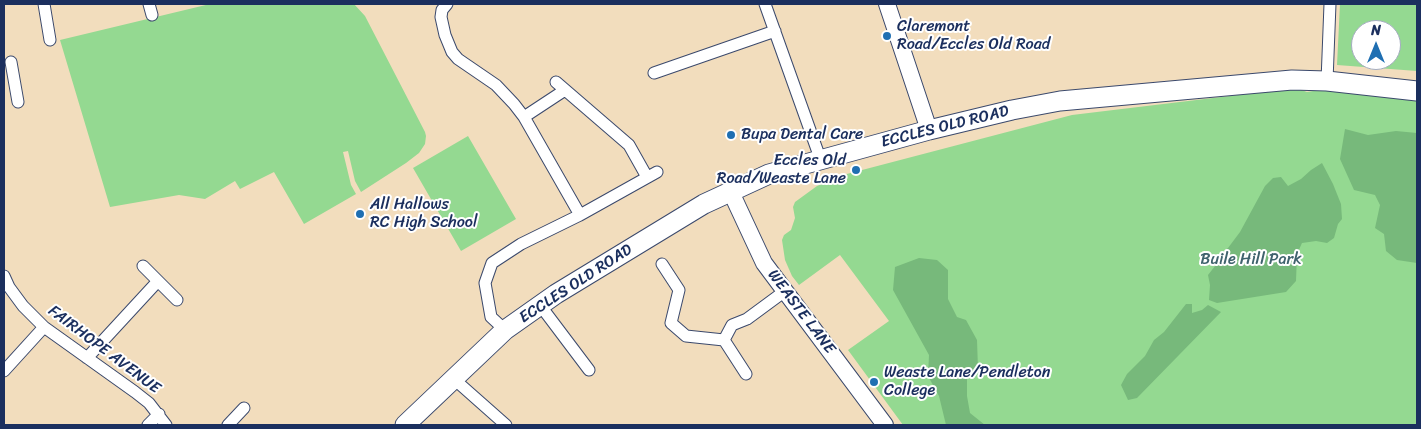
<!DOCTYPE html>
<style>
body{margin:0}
#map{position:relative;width:1421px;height:429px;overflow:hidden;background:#f2ddbd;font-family:Sriracha,sans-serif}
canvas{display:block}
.frame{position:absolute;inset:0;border:5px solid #1b2f5e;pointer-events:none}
.north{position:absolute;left:1351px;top:20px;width:50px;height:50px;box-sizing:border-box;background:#fff;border:1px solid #a4acbf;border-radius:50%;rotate:0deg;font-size:14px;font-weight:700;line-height:20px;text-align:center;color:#1b2f5e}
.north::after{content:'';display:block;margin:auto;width:18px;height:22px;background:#1f6fb2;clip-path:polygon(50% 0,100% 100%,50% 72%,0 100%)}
</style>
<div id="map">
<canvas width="1421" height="429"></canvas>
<div class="frame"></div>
<div class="north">N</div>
</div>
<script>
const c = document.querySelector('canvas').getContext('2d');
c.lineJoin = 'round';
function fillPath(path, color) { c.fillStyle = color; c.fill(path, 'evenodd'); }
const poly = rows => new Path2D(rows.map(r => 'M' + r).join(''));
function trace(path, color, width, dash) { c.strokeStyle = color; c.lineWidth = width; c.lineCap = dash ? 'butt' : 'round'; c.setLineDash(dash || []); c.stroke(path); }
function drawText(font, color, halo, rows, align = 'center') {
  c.font = font + ' Sriracha,sans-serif'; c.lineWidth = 4; c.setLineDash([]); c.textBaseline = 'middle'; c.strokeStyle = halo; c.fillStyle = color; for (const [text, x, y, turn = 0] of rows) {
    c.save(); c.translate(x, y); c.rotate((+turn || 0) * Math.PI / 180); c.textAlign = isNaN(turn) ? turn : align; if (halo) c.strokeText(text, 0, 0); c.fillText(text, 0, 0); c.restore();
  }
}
fillPath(poly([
 [210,4,354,4,365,16,425,132,426,136,425,144,419,153,406,163,361,192,355,181,348,151,343,152,351,185,356,194,304,224,274,172,240,189,235,181,205,199,179,195,110,207,60,40],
 [1340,4,1417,4,1417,71,1337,65],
 [1361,30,1391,30,1391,60,1361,60],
 [1296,88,1307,92,1332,88,1417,98,1417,425,903,425,848,350,889,321,840,255,799,285,792,276,785,260,782,240,784,235,791,230,795,218,793,207,795,202,817,186,843,175,1072,115],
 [468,136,516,219,461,251,413,168]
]), '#94d991');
fillPath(poly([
 [1345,129,1368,135,1396,131,1417,133,1417,263,1397,260,1386,251,1384,234,1375,228,1380,205,1375,195,1354,190,1340,159],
 [1322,163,1333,184,1341,204,1342,219,1338,224,1334,238,1327,243,1316,241,1302,243,1297,254,1296,281,1286,292,1217,303,1209,300,1210,285,1208,275,1219,261,1220,254,1228,248,1240,232,1265,186,1273,178,1281,177,1288,186,1301,179,1311,170],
 [919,258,937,260,948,270,948,299,957,317,966,320,977,340,978,369,967,375,967,396,970,413,985,425,946,425,939,396,928,376,929,355,893,290,895,267],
 [1186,304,1192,304,1192,313,1202,310,1208,305,1221,312,1137,398,1128,400,1121,385,1127,374,1145,356,1154,340,1164,332]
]), '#77b97b');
const street = poly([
 [44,4,50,40],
 [149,4,152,15],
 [447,4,442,10,441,17,445,35,452,52,458,59,496,85,514,104,524,117,580,215],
 [765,4,820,158],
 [11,62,18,102],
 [654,73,775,31],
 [1327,81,1330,4],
 [556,82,629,145,647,177],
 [524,117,565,90],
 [662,264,679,290,671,323,686,336,724,340],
 [143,266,177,300],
 [4,276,9,287,23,306,44,327,135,392,149,403,166,425],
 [540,305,589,370],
 [505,330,491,317,485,283,492,263,521,244,580,215,657,172],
 [87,358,158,281],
 [4,371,44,327],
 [746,374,724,340,732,325,747,319,785,291],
 [454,379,506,425],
 [148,425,159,414],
 [228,425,244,408]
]);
const secondary = poly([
 [887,4,929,130],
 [730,190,764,263,885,425]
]);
const primary = poly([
 [405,425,505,330,556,294,704,204,769,174,929,130,1012,110,1060,101,1292,80,1327,81,1417,91]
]);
trace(street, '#3b496c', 13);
trace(secondary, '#3b496c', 18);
trace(primary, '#3b496c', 21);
trace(street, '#fff', 11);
trace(secondary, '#fff', 16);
trace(primary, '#fff', 19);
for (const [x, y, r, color] of [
 [887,36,5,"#1f6fb2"],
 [731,135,5,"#1f6fb2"],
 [856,170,5,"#1f6fb2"],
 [360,214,5,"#1f6fb2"],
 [874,382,5,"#1f6fb2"]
]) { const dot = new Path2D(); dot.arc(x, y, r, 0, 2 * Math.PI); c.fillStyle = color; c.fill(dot); trace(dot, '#fff', 2); }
drawText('16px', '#1b2f5e', '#fff', [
 ["Claremont",897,27],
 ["Road/Eccles Old Road",897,45],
 ["Bupa Dental Care",741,135],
 ["Eccles Old",846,161,"right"],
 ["Road/Weaste Lane",846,179,"right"],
 ["All Hallows",370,205],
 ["RC High School",370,223],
 ["Weaste Lane/Pendleton",884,373],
 ["College",884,391]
], 'left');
drawText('16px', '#1b2f5e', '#fff', [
 ["ECCLES OLD ROAD",945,127,-14],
 ["ECCLES OLD ROAD",576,284,-33],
 ["WEASTE LANE",801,312,53],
 ["FAIRHOPE AVENUE",104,350,37]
]);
drawText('16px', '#3f626d', '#fff', [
 ["Buile Hill Park",1251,260]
]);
</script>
